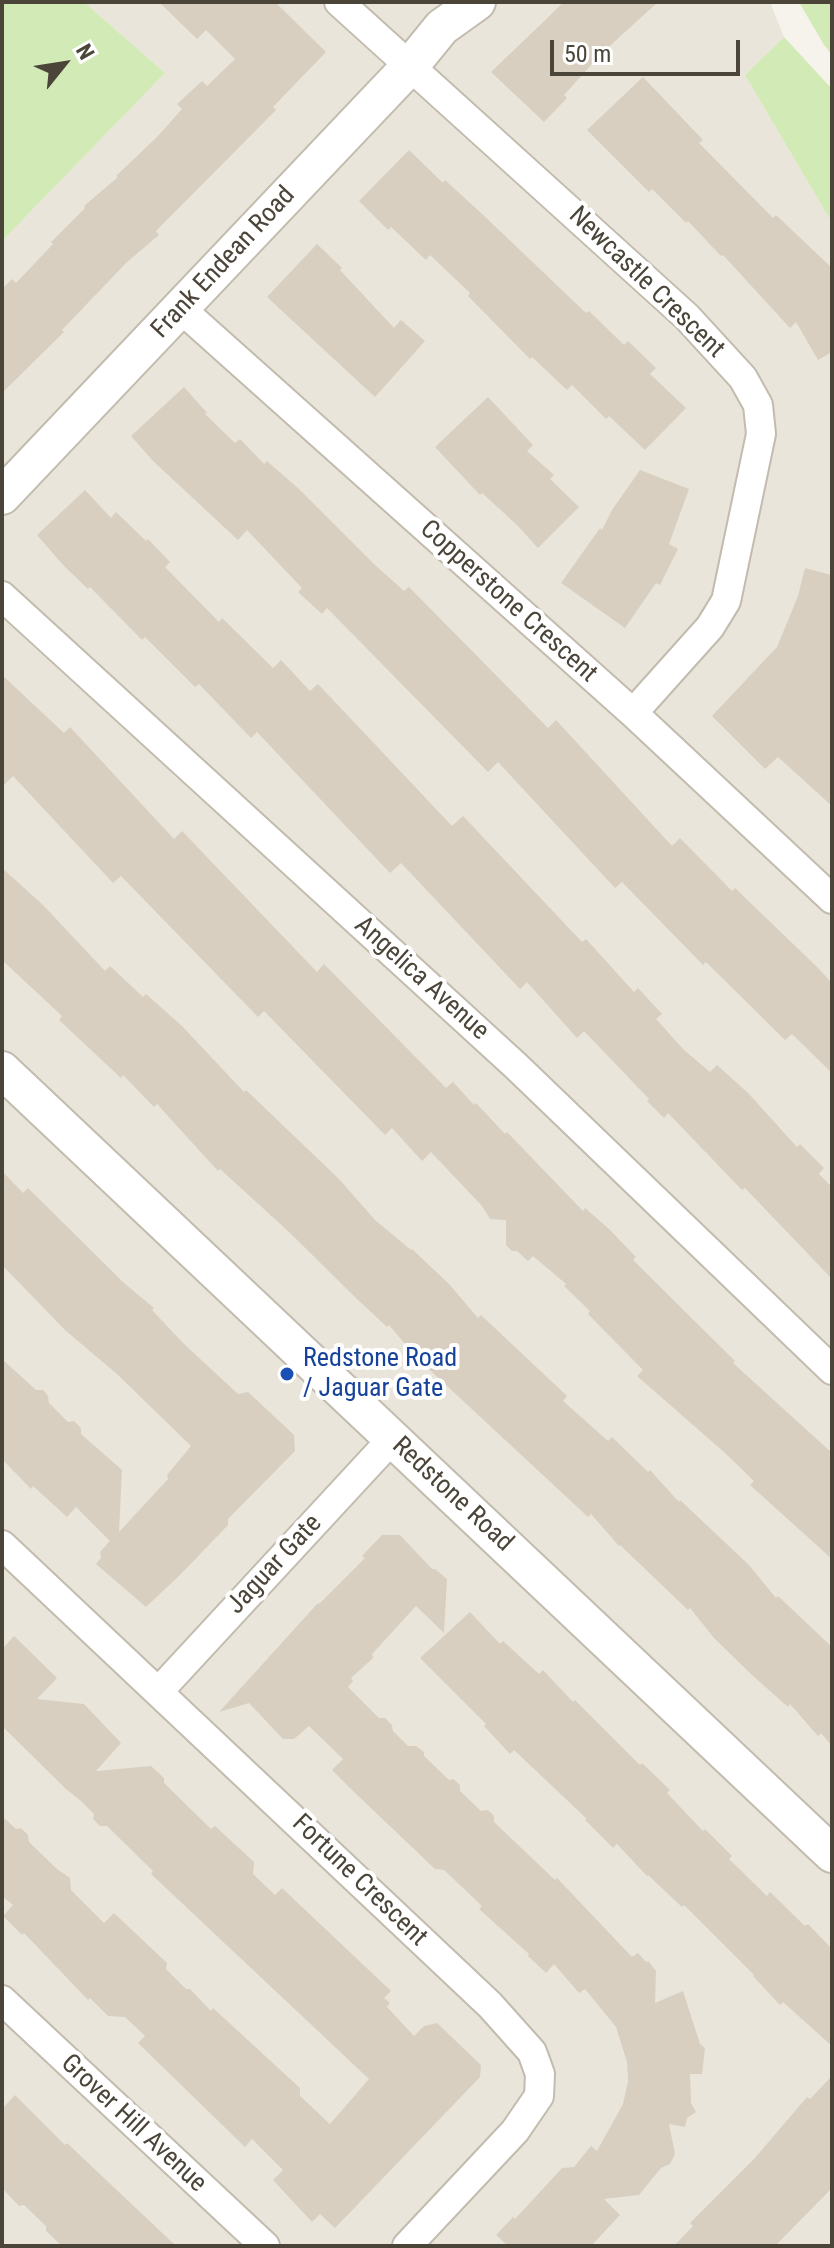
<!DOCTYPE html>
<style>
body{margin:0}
#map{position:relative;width:834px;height:2248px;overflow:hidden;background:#f6f3ec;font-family:"Roboto Condensed",sans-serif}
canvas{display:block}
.frame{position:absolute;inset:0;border:4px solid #4b4439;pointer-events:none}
.north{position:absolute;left:24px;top:24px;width:80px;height:80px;-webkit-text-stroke:6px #fff;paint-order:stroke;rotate:60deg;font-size:22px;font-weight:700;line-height:32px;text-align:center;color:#4b4439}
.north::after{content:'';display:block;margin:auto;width:28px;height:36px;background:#4b4439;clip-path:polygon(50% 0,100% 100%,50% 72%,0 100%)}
.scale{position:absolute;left:550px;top:40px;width:190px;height:36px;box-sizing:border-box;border:4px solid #4b4439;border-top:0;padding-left:10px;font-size:24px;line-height:28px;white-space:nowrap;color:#4b4439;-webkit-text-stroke:6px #fff;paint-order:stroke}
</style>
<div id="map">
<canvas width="834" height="2248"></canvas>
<div class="frame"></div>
<div class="north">N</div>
<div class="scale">50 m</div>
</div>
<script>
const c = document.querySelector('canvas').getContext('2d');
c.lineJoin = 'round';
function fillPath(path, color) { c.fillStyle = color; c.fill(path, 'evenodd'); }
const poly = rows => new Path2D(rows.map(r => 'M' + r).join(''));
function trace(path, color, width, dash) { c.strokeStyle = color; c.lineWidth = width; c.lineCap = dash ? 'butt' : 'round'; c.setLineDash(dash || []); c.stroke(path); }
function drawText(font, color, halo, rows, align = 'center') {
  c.font = font + ' "Roboto Condensed",sans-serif'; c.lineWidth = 8; c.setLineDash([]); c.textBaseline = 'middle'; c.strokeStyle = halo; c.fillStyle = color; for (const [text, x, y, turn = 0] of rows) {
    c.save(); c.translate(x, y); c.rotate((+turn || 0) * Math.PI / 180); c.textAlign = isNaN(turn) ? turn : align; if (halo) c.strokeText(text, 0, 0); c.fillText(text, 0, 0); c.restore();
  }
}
fillPath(poly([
 [84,2,770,2,784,37,745,75,832,223,832,2246,2,2246,2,241,165,73]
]), '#eae5da');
fillPath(poly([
 [2,2,84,2,165,73,2,241],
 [799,2,832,2,832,55,824,45],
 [784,37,832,89,832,223,745,75]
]), '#d2eab5');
fillPath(poly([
 [159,2,275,2,326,52,273,107,276,110,156,231,159,235,126,263,62,330,64,332,2,393,2,289,12,279,16,283,53,244,51,242,85,208,84,206,118,177,116,176,157,137,182,109,177,104,202,81,207,86,235,59,206,30,197,39],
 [564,2,658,2,602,53,564,95,567,98,544,122,491,72],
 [643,77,703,140,699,143,773,218,776,215,832,268,832,352,818,360,796,322,790,328,723,255,721,256,688,221,686,223,652,189,649,192,587,130],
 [409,150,443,183,445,180,481,213,586,313,589,311,624,345,628,341,656,368,650,374,686,408,645,450,609,416,606,419,572,385,567,390,532,357,530,359,468,296,470,293,430,255,426,260,391,227,388,230,359,201],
 [317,244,342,268,340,270,394,328,401,320,425,341,375,397,267,297],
 [184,387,207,413,205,414,235,443,240,439,264,464,267,461,299,489,375,565,404,591,409,587,548,728,556,720,672,846,680,838,732,891,735,888,817,967,832,983,832,1073,792,1034,785,1040,706,962,703,965,622,882,615,888,498,762,488,772,327,608,322,614,298,592,302,588,247,530,238,540,153,461,131,436],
 [488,397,533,445,527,451,554,475,550,479,579,507,538,548,517,525,482,493,480,495,435,447],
 [640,470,689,489,669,544,678,549,660,585,656,583,625,628,561,583,600,528,602,530,612,510],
 [85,490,111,518,116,512,146,541,148,539,170,562,165,567,219,622,222,618,273,668,281,660,310,691,318,684,452,826,463,816,582,942,586,939,634,992,638,988,662,1014,656,1019,684,1050,710,1072,717,1065,748,1093,797,1147,800,1144,824,1168,819,1174,832,1187,832,1279,745,1188,742,1190,668,1113,664,1118,647,1101,649,1099,584,1031,577,1038,527,982,520,989,401,863,390,873,257,732,251,738,199,684,195,687,145,637,142,640,90,587,88,589,64,566,37,535],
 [805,568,832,575,832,806,778,757,765,769,712,716,777,647,798,596],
 [2,675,64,733,70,727,174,839,182,831,317,972,324,964,446,1088,453,1082,474,1105,476,1103,505,1134,507,1132,583,1211,585,1208,609,1229,636,1257,633,1260,735,1361,733,1363,832,1453,832,1559,750,1485,754,1481,725,1453,637,1376,643,1370,588,1314,590,1311,564,1286,566,1284,533,1256,528,1261,517,1251,512,1251,506,1245,506,1220,490,1219,482,1206,431,1152,422,1161,392,1128,385,1135,264,1011,258,1017,121,876,113,883,13,776,2,787],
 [2,868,42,904,105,971,110,966,143,997,146,994,182,1026,244,1092,246,1090,339,1179,375,1220,411,1250,412,1249,449,1284,478,1318,481,1315,567,1396,563,1401,608,1441,612,1437,648,1472,650,1470,679,1502,680,1500,749,1565,776,1598,778,1596,832,1647,832,1746,821,1733,818,1736,790,1704,788,1707,752,1675,714,1638,690,1608,688,1610,620,1545,619,1546,591,1514,588,1517,418,1359,389,1325,387,1327,357,1299,288,1231,220,1169,218,1171,157,1104,154,1107,123,1075,121,1078,59,1020,62,1016,2,960],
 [2,1171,23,1193,28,1188,124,1283,154,1308,152,1310,183,1343,238,1394,248,1392,294,1435,295,1451,228,1519,228,1525,181,1574,146,1607,96,1564,101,1558,100,1552,110,1541,76,1507,67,1517,33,1486,31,1489,2,1459,2,1359,36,1390,43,1390,48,1396,49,1403,68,1422,74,1421,81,1428,81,1434,122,1470,119,1532,168,1479,167,1475,191,1446,117,1374,66,1331,2,1265],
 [382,1535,400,1535,432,1569,435,1569,447,1579,444,1633,416,1606,372,1654,373,1658,351,1678,353,1681,348,1687,379,1718,385,1718,392,1725,393,1731,408,1746,416,1746,424,1752,424,1756,449,1780,453,1779,460,1785,460,1791,481,1811,488,1810,494,1816,494,1822,555,1880,557,1878,632,1957,638,1953,645,1961,649,1962,656,1971,655,2003,683,1991,700,2044,705,2048,702,2074,690,2074,691,2103,696,2112,687,2118,685,2127,669,2124,675,2154,670,2164,661,2168,639,2195,604,2199,620,2215,591,2246,508,2246,496,2235,513,2217,515,2219,562,2168,574,2167,591,2146,597,2151,623,2104,628,2081,627,2062,616,2027,585,1989,579,1993,554,1964,546,1973,528,1956,529,1954,479,1909,482,1906,444,1870,435,1869,353,1791,332,1770,343,1759,309,1726,294,1739,283,1739,249,1703,219,1712,318,1603,319,1604,365,1558,362,1556],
 [470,1612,500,1644,503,1641,539,1674,543,1670,573,1702,575,1700,640,1765,642,1763,670,1790,667,1793,703,1831,705,1829,732,1856,729,1859,767,1896,770,1892,805,1926,808,1924,832,1949,832,2046,783,2002,780,2005,753,1976,754,1975,684,1905,682,1907,648,1875,647,1876,617,1844,613,1848,585,1820,587,1819,514,1750,510,1754,484,1726,486,1724,420,1658],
 [14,1636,57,1678,37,1699,84,1704,121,1743,96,1771,151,1766,164,1778,164,1783,211,1829,215,1826,254,1862,253,1874,275,1895,282,1888,391,1991,384,1998,390,2003,387,2007,414,2036,424,2026,437,2023,481,2065,480,2077,335,2228,320,2214,312,2222,273,2180,283,2170,252,2139,245,2147,138,2043,145,2036,125,2017,108,2016,90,1998,88,2000,24,1933,22,1935,3,1916,13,1905,2,1896,2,1816,16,1829,21,1828,28,1835,29,1842,57,1869,70,1878,71,1890,104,1923,114,1913,167,1963,166,1969,186,1989,190,1989,211,2011,213,2008,300,2088,300,2096,330,2124,369,2079,151,1874,153,1871,107,1826,100,1826,93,1819,94,1814,81,1801,66,1789,2,1726,2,1649],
 [832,2076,832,2188,775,2246,674,2246,693,2226,690,2223,754,2159,807,2097,810,2099],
 [15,2095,65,2145,67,2143,176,2246,62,2246,46,2231,46,2226,24,2205,19,2206,2,2188,2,2109]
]), '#d8cfc1');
const minor = poly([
 [339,2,687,317,743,378,758,405,761,434,726,601,710,627,633,713],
 [181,309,633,713,832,899],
 [2,596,516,1066,832,1370],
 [2,1545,490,2005,532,2052,540,2074,539,2096,515,2131,407,2246],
 [159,1691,392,1439],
 [2,2000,265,2246]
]);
const tertiary = poly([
 [2,496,411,65,442,27,477,2],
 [2,1070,832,1854]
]);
trace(minor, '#c2bbae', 32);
trace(tertiary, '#c2bbae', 40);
trace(minor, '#fff', 28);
trace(tertiary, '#fff', 36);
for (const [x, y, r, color] of [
 [287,1374,8,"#1a4fb4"]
]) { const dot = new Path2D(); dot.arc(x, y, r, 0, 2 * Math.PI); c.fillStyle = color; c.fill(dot); trace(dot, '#fff', 3); }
drawText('26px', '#4b4439', '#fff', [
 ["Frank Endean Road",224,263,-47],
 ["Newcastle Crescent",646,283,44],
 ["Copperstone Crescent",508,602,42],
 ["Angelica Avenue",421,979,42],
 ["Redstone Road",452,1495,43],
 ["Jaguar Gate",275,1565,-47],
 ["Fortune Crescent",359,1881,44],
 ["Grover Hill Avenue",133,2124,43]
]);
drawText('26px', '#164399', '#fff', [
 ["Redstone Road",303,1359],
 ["/ Jaguar Gate",303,1389]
], 'left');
</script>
